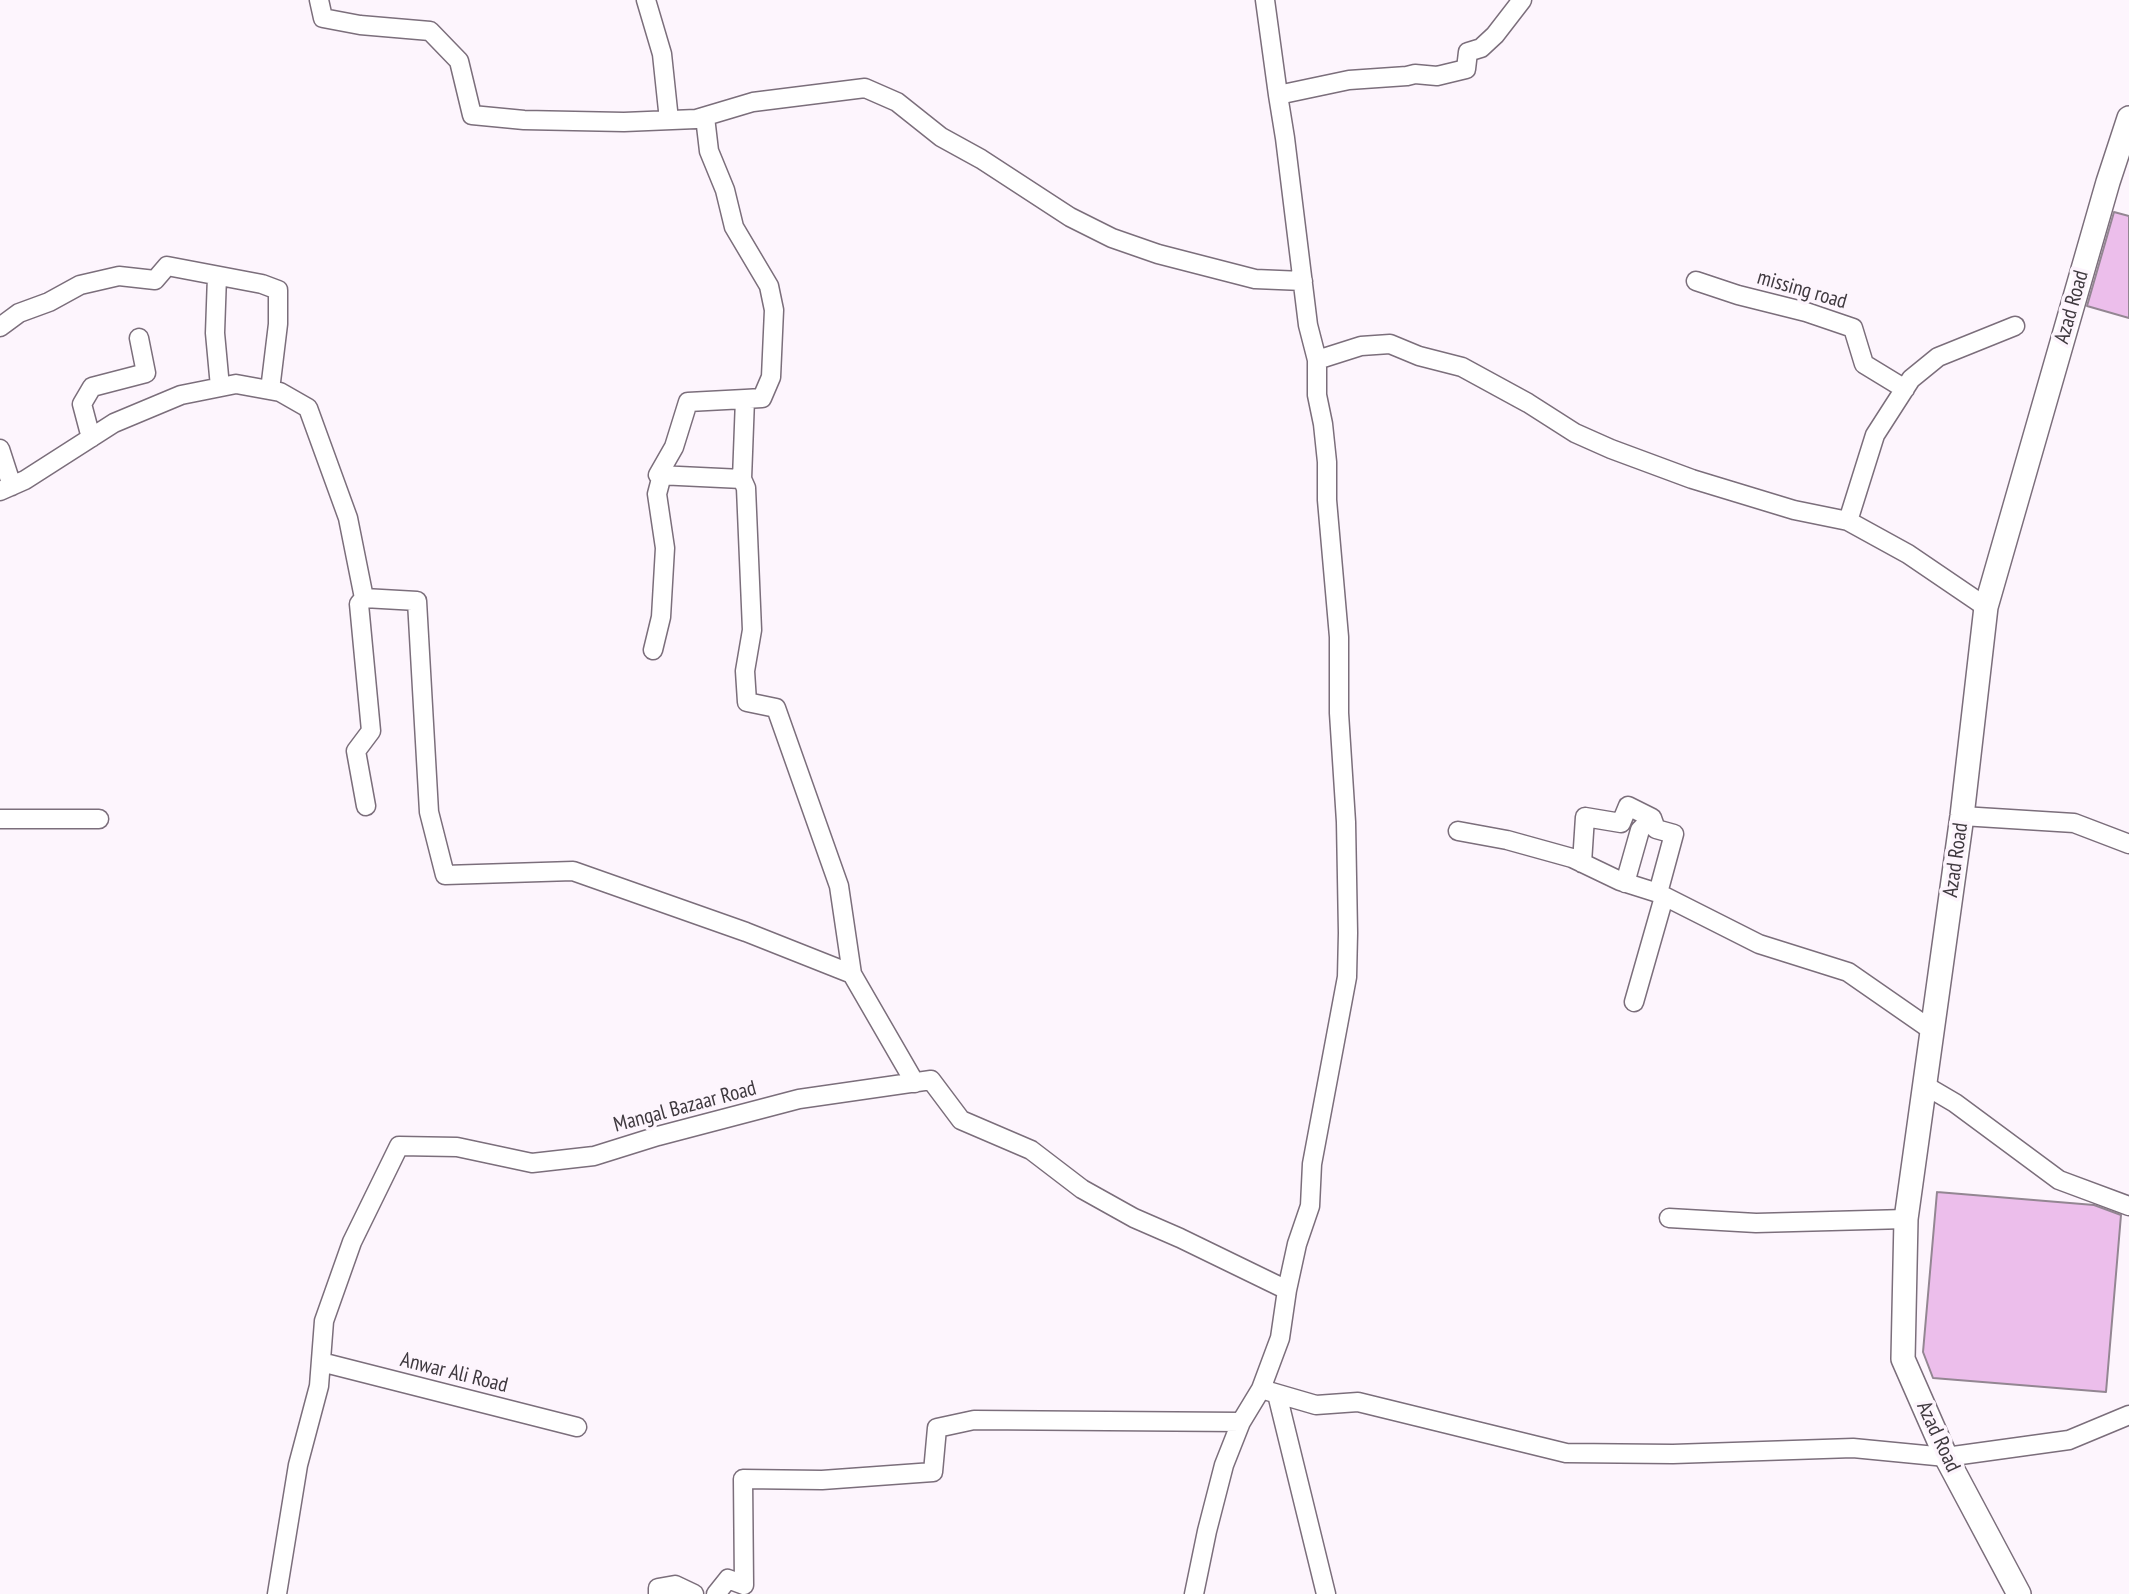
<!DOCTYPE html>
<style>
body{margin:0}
canvas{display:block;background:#fdf5fd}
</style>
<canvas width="2129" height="1594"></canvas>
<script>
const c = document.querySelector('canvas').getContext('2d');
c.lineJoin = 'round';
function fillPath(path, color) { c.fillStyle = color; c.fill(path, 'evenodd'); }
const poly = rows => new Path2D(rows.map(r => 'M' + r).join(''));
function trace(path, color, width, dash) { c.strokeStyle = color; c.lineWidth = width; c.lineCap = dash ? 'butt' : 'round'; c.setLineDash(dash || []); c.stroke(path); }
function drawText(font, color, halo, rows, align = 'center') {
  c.font = font + ' "PT Sans Narrow",sans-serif'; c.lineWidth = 7; c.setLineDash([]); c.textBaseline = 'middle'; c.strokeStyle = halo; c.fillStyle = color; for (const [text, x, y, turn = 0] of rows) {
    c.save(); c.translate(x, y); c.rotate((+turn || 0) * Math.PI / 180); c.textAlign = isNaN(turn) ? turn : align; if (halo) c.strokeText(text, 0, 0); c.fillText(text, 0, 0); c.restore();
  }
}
const building = poly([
 [2114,212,2129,216,2129,318,2087,306,2114,212],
 [1937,1192,2094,1205,2121,1215,2106,1392,1933,1378,1923,1352,1937,1192]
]);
fillPath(building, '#ecbeeb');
trace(building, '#938692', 2);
const minor = poly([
 [319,0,323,18,360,25,430,31,459,61,472,115,524,120,624,122,696,119,753,102,865,88,897,102,941,137,981,159,1070,217,1112,238,1158,254,1255,279,1303,281],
 [646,0,662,54,669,120],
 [1265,0,1278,95,1349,80,1407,76,1415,74,1437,76,1466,69,1468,52,1481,48,1495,35,1522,0],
 [1278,95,1285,138,1308,325,1317,360,1361,346,1390,344,1419,356,1462,367,1528,403,1575,433,1611,449,1692,479,1794,510,1848,521,1908,554,1986,607],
 [705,117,709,151,725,190,734,227,769,286,774,310,771,377,762,398,745,399,688,402,674,447,658,475,742,479,745,399],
 [217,276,215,333,220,387],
 [1696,281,1738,295,1806,312,1853,328,1864,364,1905,389],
 [0,327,19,313,49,302,80,285,119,276,155,280,167,266,262,284,278,290,278,324,270,390],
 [91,438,82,404,92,387,146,373,139,338],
 [0,449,12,486],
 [742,479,746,488,752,630,745,671,747,702,776,708,839,886,852,974],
 [0,491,25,480,114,423,181,395,236,384,280,392,308,408,348,518,364,598,417,601,429,812,445,875,573,871,746,932,852,974,915,1083],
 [1848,521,1875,435,1911,379,1938,357,2015,326],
 [364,598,359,604,371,731,356,751,366,806],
 [653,650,661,617,665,548,657,494,662,475],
 [1962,816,2074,823,2129,844],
 [0,819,99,819],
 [1458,831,1507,840,1572,858,1620,881,1658,893,1759,944,1848,972,1933,1031],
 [1582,863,1585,817,1621,823,1628,806,1652,818,1656,829,1674,834,1658,893],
 [1625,883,1640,830,1652,818],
 [1634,1002,1664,897],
 [1926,1086,1955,1103,2059,1180,2129,1206],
 [1669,1218,1756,1223,1906,1219],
 [1287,1290,1297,1244,1310,1206,1312,1164,1347,977,1348,933,1346,822,1339,713,1339,637,1327,500,1327,462,1323,424,1317,395,1317,360],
 [321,1362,577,1427],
 [1277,1394,1326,1594],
 [277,1594,298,1465,319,1386,324,1321,352,1242,399,1146,457,1147,532,1163,594,1156,658,1136,799,1099,931,1080,961,1120,1031,1150,1082,1189,1134,1218,1180,1238,1287,1290,1280,1338,1261,1389],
 [658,1594,658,1588,675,1585,694,1594],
 [716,1594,728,1579,744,1585,743,1479,822,1480,933,1472,937,1428,974,1420,1241,1422],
 [1194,1594,1207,1531,1224,1465,1241,1422,1261,1389,1316,1405,1358,1402,1566,1453,1673,1454,1853,1448,1946,1457,2069,1440,2129,1415]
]);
const major = poly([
 [2019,1594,1946,1457,1903,1359,1906,1219,1962,816,1986,607,2108,182,2129,118]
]);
trace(minor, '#7b6e7b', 21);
trace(major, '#7b6e7b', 26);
trace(minor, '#fff', 18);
trace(major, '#fff', 23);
drawText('21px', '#3f393f', '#fdf5fd', [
 ["missing road",1802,290,16],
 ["Azad Road",2072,307,-74],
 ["Azad Road",1956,860,-82],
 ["Mangal Bazaar Road",685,1107,-15],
 ["Anwar Ali Road",454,1373,14],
 ["Azad Road",1938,1437,65]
]);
</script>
